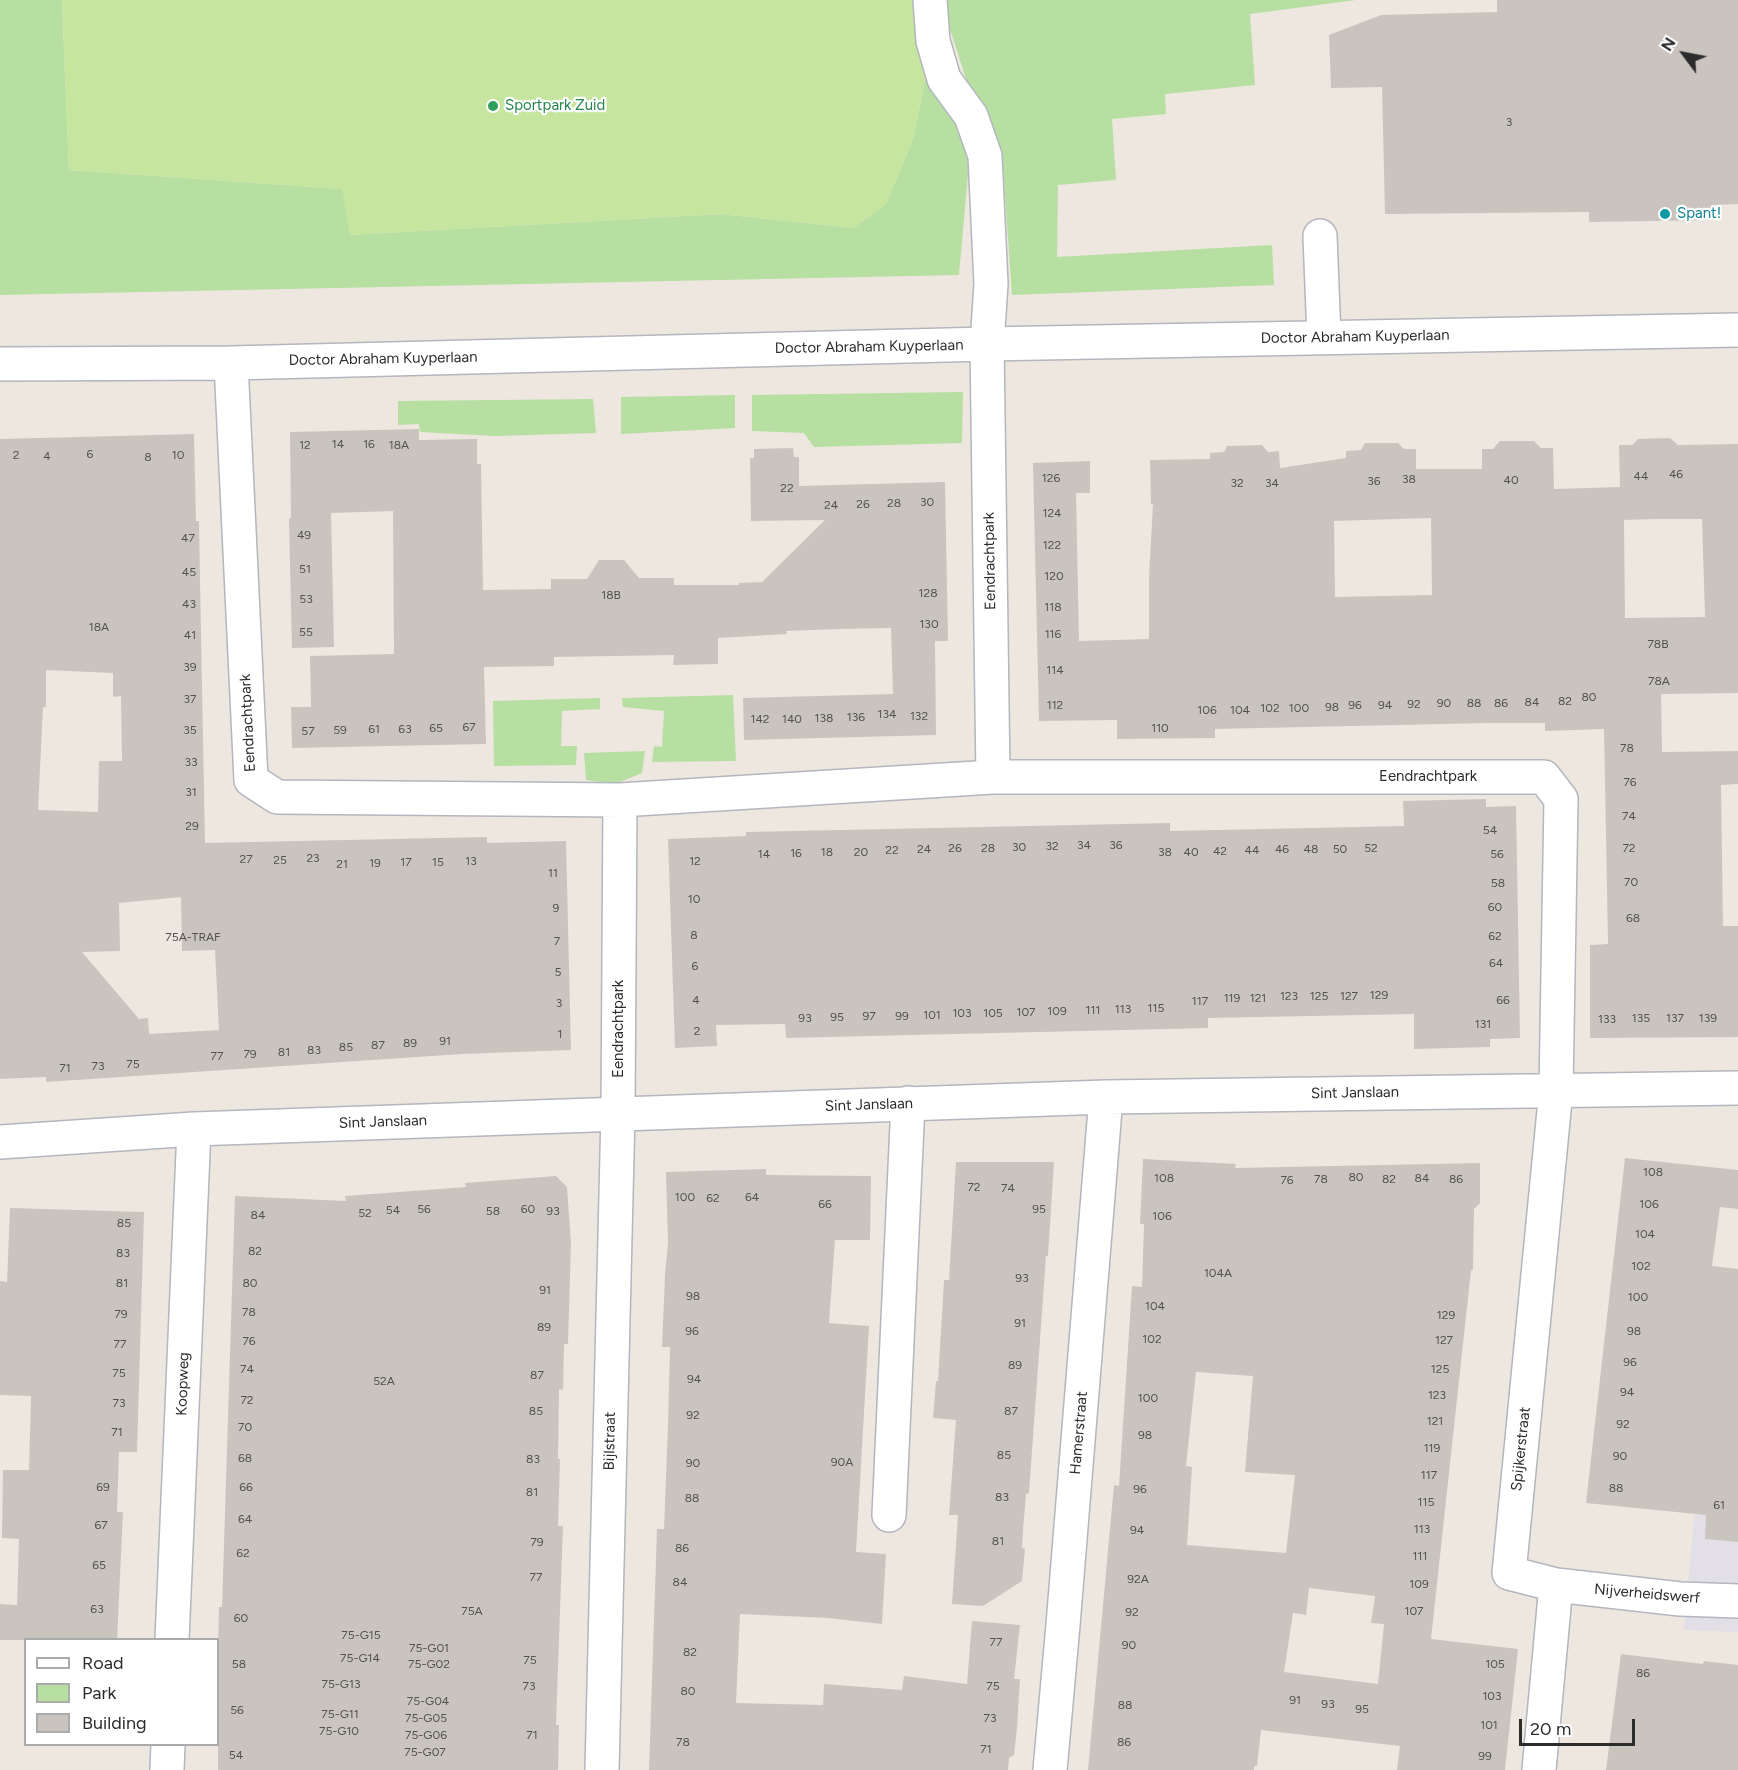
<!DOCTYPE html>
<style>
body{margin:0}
#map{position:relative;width:1738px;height:1770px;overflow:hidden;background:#ede7e0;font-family:Figtree,sans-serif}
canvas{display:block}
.legend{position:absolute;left:24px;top:1638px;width:195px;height:108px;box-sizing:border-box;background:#fff;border:2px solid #ababab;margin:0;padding:8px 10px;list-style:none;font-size:18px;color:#2c2c2c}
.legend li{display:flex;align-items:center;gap:12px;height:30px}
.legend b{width:30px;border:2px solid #ababab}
.north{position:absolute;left:1654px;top:24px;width:60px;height:60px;-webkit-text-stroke:4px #fff;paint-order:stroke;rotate:302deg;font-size:16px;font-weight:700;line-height:24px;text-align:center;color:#2c2c2c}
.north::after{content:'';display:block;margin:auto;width:21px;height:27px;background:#2c2c2c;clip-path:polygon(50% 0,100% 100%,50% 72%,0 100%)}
.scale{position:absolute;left:1519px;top:1719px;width:116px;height:27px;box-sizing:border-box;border:3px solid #2c2c2c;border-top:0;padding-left:8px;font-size:18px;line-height:21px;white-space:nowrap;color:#2c2c2c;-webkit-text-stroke:4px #fff;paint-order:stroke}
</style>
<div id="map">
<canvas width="1738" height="1770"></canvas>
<ul class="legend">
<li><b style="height:8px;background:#fff"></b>Road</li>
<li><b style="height:16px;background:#b6dfa1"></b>Park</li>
<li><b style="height:16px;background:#c9c5be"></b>Building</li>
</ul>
<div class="north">N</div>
<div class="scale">20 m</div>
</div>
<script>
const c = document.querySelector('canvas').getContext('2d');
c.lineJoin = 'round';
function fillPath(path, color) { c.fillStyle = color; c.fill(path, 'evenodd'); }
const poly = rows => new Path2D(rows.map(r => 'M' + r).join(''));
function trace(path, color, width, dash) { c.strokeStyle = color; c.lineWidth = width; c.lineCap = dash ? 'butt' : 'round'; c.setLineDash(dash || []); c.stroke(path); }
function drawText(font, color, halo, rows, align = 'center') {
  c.font = font + ' Figtree,sans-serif'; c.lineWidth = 4.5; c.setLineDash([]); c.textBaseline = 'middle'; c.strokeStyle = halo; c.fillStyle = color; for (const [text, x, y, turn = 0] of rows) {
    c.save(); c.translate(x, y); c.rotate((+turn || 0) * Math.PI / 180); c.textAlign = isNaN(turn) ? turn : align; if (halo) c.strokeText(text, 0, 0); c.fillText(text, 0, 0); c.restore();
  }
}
fillPath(poly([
 [1717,1268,1738,1271,1738,1632,1684,1630]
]), '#e2e0e6');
fillPath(poly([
 [0,0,62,0,69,170,343,189,350,235,721,214,853,228,886,204,913,139,926,74,957,126,969,163,959,275,0,295],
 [946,0,1356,0,1250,14,1255,85,1165,94,1166,114,1112,119,1116,180,1058,185,1057,257,1272,245,1274,285,1012,295,1002,153,984,107,967,82,949,26],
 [963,392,962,443,814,447,804,433,752,431,752,395],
 [735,395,735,428,621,434,621,397],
 [593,399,596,433,495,436,420,432,419,424,398,425,398,401],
 [733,695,736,761,652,762,654,746,662,747,664,711,623,707,622,698],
 [600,698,600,709,562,711,561,746,577,746,576,765,494,766,493,701],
 [645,751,642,773,615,784,586,780,584,753]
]), '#b6dfa1');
fillPath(poly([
 [62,0,918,0,926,74,913,139,886,204,853,228,721,214,350,235,342,189,69,170]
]), '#c6e59e');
fillPath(poly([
 [1497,0,1738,0,1738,204,1714,205,1714,220,1589,222,1589,212,1385,214,1382,87,1331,88,1329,35,1381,15,1497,12],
 [419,429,419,440,477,439,477,464,481,464,483,590,551,589,551,579,587,579,599,560,624,560,639,578,674,578,674,585,739,585,739,583,762,582,825,520,751,521,750,458,754,458,754,449,793,448,794,457,799,457,799,486,945,482,948,641,935,641,936,735,744,740,743,698,893,694,891,628,839,629,786,631,787,634,718,638,718,664,673,665,674,655,554,657,554,666,484,667,486,744,292,748,291,707,311,707,310,656,394,654,393,511,331,513,334,647,292,648,289,519,291,518,290,432],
 [194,434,196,521,199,521,200,580,205,843,487,837,487,843,566,841,571,1050,462,1054,46,1082,46,1077,0,1079,0,439],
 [46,670,113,673,113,697,121,696,122,761,99,761,98,812,38,810,43,707,46,707],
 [181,897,182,951,215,950,219,1030,149,1034,148,1018,139,1019,82,952,120,951,119,903],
 [1670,438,1678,445,1738,444,1738,693,1661,694,1662,752,1738,751,1738,784,1721,785,1723,926,1738,926,1738,1037,1590,1038,1590,945,1608,944,1604,729,1545,731,1545,723,1488,723,1215,729,1215,738,1117,739,1117,720,1039,721,1033,463,1090,461,1090,493,1076,493,1079,641,1149,639,1149,577,1153,504,1151,504,1150,460,1210,459,1210,453,1224,452,1227,446,1262,445,1268,452,1279,451,1280,468,1346,458,1346,451,1361,450,1365,443,1398,443,1404,449,1416,449,1416,469,1482,469,1482,449,1493,449,1500,441,1534,441,1541,448,1553,448,1554,489,1620,487,1619,445,1632,445,1638,439],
 [1431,518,1432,595,1335,597,1334,521],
 [1655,519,1702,519,1705,617,1625,618,1624,520],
 [1486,799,1486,807,1516,806,1520,1038,1490,1039,1490,1047,1414,1049,1414,1014,1208,1018,1208,1028,786,1038,785,1024,716,1025,717,1046,675,1048,668,839,746,836,746,832,1170,823,1170,831,1404,826,1403,801],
 [1625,1158,1738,1170,1738,1209,1720,1207,1712,1266,1738,1269,1738,1542,1705,1539,1706,1515,1586,1503],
 [1143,1159,1236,1164,1235,1168,1480,1163,1480,1203,1474,1209,1473,1270,1471,1270,1431,1639,1518,1649,1505,1770,1397,1770,1400,1746,1261,1730,1257,1766,1254,1766,1254,1770,1088,1770,1114,1485,1119,1486,1132,1286,1142,1287,1144,1224,1140,1224],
 [1196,1372,1253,1376,1245,1472,1295,1475,1286,1553,1187,1545,1192,1467,1186,1466],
 [1309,1588,1375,1596,1371,1623,1384,1624,1378,1684,1284,1672,1293,1613,1306,1615],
 [956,1162,1054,1162,1048,1256,1046,1256,1029,1493,1026,1494,1023,1530,1022,1548,1025,1549,1022,1581,983,1606,952,1604,958,1515,949,1515,956,1420,933,1418,936,1381,938,1381,944,1280,949,1280],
 [766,1169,766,1175,871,1176,870,1240,835,1240,829,1323,869,1326,856,1552,886,1554,882,1624,828,1618,740,1614,736,1703,823,1705,824,1684,902,1690,904,1676,967,1684,972,1621,1020,1625,1014,1679,1020,1679,1017,1728,1014,1755,1009,1758,1008,1770,649,1770,657,1529,664,1529,668,1425,670,1347,662,1347,665,1275,668,1243,666,1172],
 [556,1176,567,1187,571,1243,568,1344,564,1344,563,1390,559,1389,558,1459,560,1459,558,1526,563,1526,556,1725,559,1725,558,1770,218,1770,218,1653,219,1607,222,1607,235,1196,346,1201,345,1196,466,1187,465,1183],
 [10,1208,144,1212,137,1452,119,1452,117,1512,123,1512,117,1640,0,1640,0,1604,17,1605,19,1539,2,1538,3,1470,29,1470,31,1396,0,1395,0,1281,7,1282],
 [1621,1654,1703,1664,1704,1661,1738,1665,1738,1770,1606,1770]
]), '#c9c5be');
const minor = poly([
 [930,0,933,41,944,79,971,116,985,156,991,284,987,344,993,777],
 [1320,236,1324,337],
 [231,363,251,780,277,797,620,800,993,777,1544,777,1561,799,1556,1090,1509,1573,1556,1585,1680,1599,1738,1601],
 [0,364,231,363,987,344,1738,330],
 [0,1142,194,1129,1106,1097,1738,1088],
 [889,1515,908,1103],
 [172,1640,194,1129],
 [167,1770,168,1744],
 [602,1770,618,1113,620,800],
 [1050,1770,1063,1625,1106,1097],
 [1539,1770,1556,1585]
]);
trace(minor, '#b3b6be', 36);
trace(minor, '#fff', 33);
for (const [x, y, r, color] of [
 [493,106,6,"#2e9e5b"],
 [1665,214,6,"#0f9aa8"]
]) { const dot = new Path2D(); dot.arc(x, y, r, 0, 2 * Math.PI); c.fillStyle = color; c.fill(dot); trace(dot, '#fff', 2); }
drawText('12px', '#535250', null, [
 ["3",1509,122],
 ["14",338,444],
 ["16",369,444],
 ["12",305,445],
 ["18A",399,445],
 ["6",90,454],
 ["2",16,455],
 ["10",178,455],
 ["4",47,456],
 ["8",148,457],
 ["46",1676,474],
 ["44",1641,476],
 ["126",1051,478],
 ["38",1409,479],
 ["40",1511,480],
 ["36",1374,481],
 ["32",1237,483],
 ["34",1272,483],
 ["22",787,488],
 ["30",927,502],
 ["28",894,503],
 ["26",863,504],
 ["24",831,505],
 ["124",1052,513],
 ["49",304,535],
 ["47",188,538],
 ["122",1052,545],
 ["51",305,569],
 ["45",189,572],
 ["120",1054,576],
 ["128",928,593],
 ["18B",611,595],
 ["53",306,599],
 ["43",189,604],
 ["118",1053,607],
 ["130",929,624],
 ["18A",99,627],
 ["55",306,632],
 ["116",1053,634],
 ["41",190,635],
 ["78B",1658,644],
 ["39",190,667],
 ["114",1055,670],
 ["78A",1659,681],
 ["80",1589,697],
 ["37",190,699],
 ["82",1565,701],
 ["84",1532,702],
 ["90",1444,703],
 ["88",1474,703],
 ["86",1501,703],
 ["92",1414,704],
 ["112",1055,705],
 ["96",1355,705],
 ["94",1385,705],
 ["98",1332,707],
 ["102",1270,708],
 ["100",1299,708],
 ["106",1207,710],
 ["104",1240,710],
 ["134",887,714],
 ["132",919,716],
 ["136",856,717],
 ["138",824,718],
 ["142",760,719],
 ["140",792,719],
 ["67",469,727],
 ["65",436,728],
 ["110",1160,728],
 ["61",374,729],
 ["63",405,729],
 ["35",190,730],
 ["59",340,730],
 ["57",308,731],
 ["78",1627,748],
 ["33",191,762],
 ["76",1630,782],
 ["31",191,792],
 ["74",1629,816],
 ["29",192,826],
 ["54",1490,830],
 ["34",1084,845],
 ["36",1116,845],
 ["32",1052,846],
 ["30",1019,847],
 ["26",955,848],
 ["28",988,848],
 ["52",1371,848],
 ["72",1629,848],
 ["24",924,849],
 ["46",1282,849],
 ["48",1311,849],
 ["50",1340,849],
 ["22",892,850],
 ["44",1252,850],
 ["42",1220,851],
 ["18",827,852],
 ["20",861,852],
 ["38",1165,852],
 ["40",1191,852],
 ["16",796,853],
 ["14",764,854],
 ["56",1497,854],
 ["23",313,858],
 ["27",246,859],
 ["25",280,860],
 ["13",471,861],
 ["12",695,861],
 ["17",406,862],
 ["15",438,862],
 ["19",375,863],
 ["21",342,864],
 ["11",553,873],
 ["70",1631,882],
 ["58",1498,883],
 ["10",694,899],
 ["60",1495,907],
 ["9",556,908],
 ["68",1633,918],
 ["8",694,935],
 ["62",1495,936],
 ["75A-TRAF",193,937],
 ["7",557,941],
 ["64",1496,963],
 ["6",695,966],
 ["5",558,972],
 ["129",1379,995],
 ["123",1289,996],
 ["125",1319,996],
 ["127",1349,996],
 ["119",1232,998],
 ["121",1258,998],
 ["4",696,1000],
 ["66",1503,1000],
 ["117",1200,1001],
 ["3",559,1003],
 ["115",1156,1008],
 ["113",1123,1009],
 ["111",1093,1010],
 ["109",1057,1011],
 ["107",1026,1012],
 ["103",962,1013],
 ["105",993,1013],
 ["101",932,1015],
 ["97",869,1016],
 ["99",902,1016],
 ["95",837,1017],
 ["93",805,1018],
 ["135",1641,1018],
 ["137",1675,1018],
 ["139",1708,1018],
 ["133",1607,1019],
 ["131",1483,1024],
 ["2",697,1031],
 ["1",560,1034],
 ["91",445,1041],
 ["89",410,1043],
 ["87",378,1045],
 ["85",346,1047],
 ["83",314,1050],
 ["81",284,1052],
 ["79",250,1054],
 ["77",217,1056],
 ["75",133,1064],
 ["73",98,1066],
 ["71",65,1068],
 ["108",1653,1172],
 ["80",1356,1177],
 ["108",1164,1178],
 ["84",1422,1178],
 ["78",1321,1179],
 ["82",1389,1179],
 ["86",1456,1179],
 ["76",1287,1180],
 ["72",974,1187],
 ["74",1008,1188],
 ["100",685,1197],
 ["64",752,1197],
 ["62",713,1198],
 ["66",825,1204],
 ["106",1649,1204],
 ["56",424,1209],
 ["60",528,1209],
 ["95",1039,1209],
 ["54",393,1210],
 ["58",493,1211],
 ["93",553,1211],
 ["52",365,1213],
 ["84",258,1215],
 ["106",1162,1216],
 ["85",124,1223],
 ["104",1645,1234],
 ["82",255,1251],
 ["83",123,1253],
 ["102",1641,1266],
 ["104A",1218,1273],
 ["93",1022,1278],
 ["81",122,1283],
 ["80",250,1283],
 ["91",545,1290],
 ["98",693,1296],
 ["100",1638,1297],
 ["104",1155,1306],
 ["78",249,1312],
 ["79",121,1314],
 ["129",1446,1315],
 ["91",1020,1323],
 ["89",544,1327],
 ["96",692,1331],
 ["98",1634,1331],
 ["102",1152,1339],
 ["127",1444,1340],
 ["76",249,1341],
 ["77",120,1344],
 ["96",1630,1362],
 ["89",1015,1365],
 ["74",247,1369],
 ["125",1440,1369],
 ["75",119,1373],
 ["87",537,1375],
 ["94",694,1379],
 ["52A",384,1381],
 ["94",1627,1392],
 ["123",1437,1395],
 ["100",1148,1398],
 ["72",247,1400],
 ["73",119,1403],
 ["85",536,1411],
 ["87",1011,1411],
 ["92",693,1415],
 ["121",1435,1421],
 ["92",1623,1424],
 ["70",245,1427],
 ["71",117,1432],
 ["98",1145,1435],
 ["119",1432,1448],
 ["85",1004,1455],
 ["90",1620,1456],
 ["68",245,1458],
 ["83",533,1459],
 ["90A",842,1462],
 ["90",693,1463],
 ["117",1429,1475],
 ["69",103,1487],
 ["66",246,1487],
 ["88",1616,1488],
 ["96",1140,1489],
 ["81",532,1492],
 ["83",1002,1497],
 ["88",692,1498],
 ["115",1426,1502],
 ["61",1719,1505],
 ["64",245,1519],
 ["67",101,1525],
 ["113",1422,1529],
 ["94",1137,1530],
 ["81",998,1541],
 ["79",537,1542],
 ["86",682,1548],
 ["62",243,1553],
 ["111",1420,1556],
 ["65",99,1565],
 ["77",536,1577],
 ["92A",1138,1579],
 ["84",680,1582],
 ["109",1419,1584],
 ["63",97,1609],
 ["75A",472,1611],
 ["107",1414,1611],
 ["92",1132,1612],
 ["60",241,1618],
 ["75-G15",361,1635],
 ["77",996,1642],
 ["90",1129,1645],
 ["75-G01",429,1648],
 ["82",690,1652],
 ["75-G14",360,1658],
 ["75",530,1660],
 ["58",239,1664],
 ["75-G02",429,1664],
 ["105",1495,1664],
 ["86",1643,1673],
 ["75-G13",341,1684],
 ["73",529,1686],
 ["75",993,1686],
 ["80",688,1691],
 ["103",1492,1696],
 ["91",1295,1700],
 ["75-G04",428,1701],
 ["93",1328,1704],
 ["88",1125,1705],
 ["95",1362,1709],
 ["56",237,1710],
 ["75-G11",340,1714],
 ["75-G05",426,1718],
 ["73",990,1718],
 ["101",1489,1725],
 ["75-G10",339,1731],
 ["75-G06",426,1735],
 ["71",532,1735],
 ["78",683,1742],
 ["86",1124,1742],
 ["71",986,1749],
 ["75-G07",425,1752],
 ["54",236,1755],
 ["99",1485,1756]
]);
drawText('15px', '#27864d', '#fff', [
 ["Sportpark Zuid",505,106]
], 'left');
drawText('15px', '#0d838f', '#fff', [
 ["Spant!",1677,214]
], 'left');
drawText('15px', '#2c2c2c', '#fff', [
 ["Doctor Abraham Kuyperlaan",1355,337,-1],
 ["Doctor Abraham Kuyperlaan",869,347,-1],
 ["Doctor Abraham Kuyperlaan",383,359,-1],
 ["Eendrachtpark",990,561,-91],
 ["Eendrachtpark",248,723,-93],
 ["Eendrachtpark",1428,777],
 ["Eendrachtpark",619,1029,-90],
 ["Sint Janslaan",1355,1093,-1],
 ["Sint Janslaan",869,1105,-2],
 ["Sint Janslaan",383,1122,-2],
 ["Koopweg",183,1384,-88],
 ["Hamerstraat",1079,1433,-85],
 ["Bijlstraat",610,1441,-89],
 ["Spijkerstraat",1521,1449,-84],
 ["Nijverheidswerf",1647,1594,5]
]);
</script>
